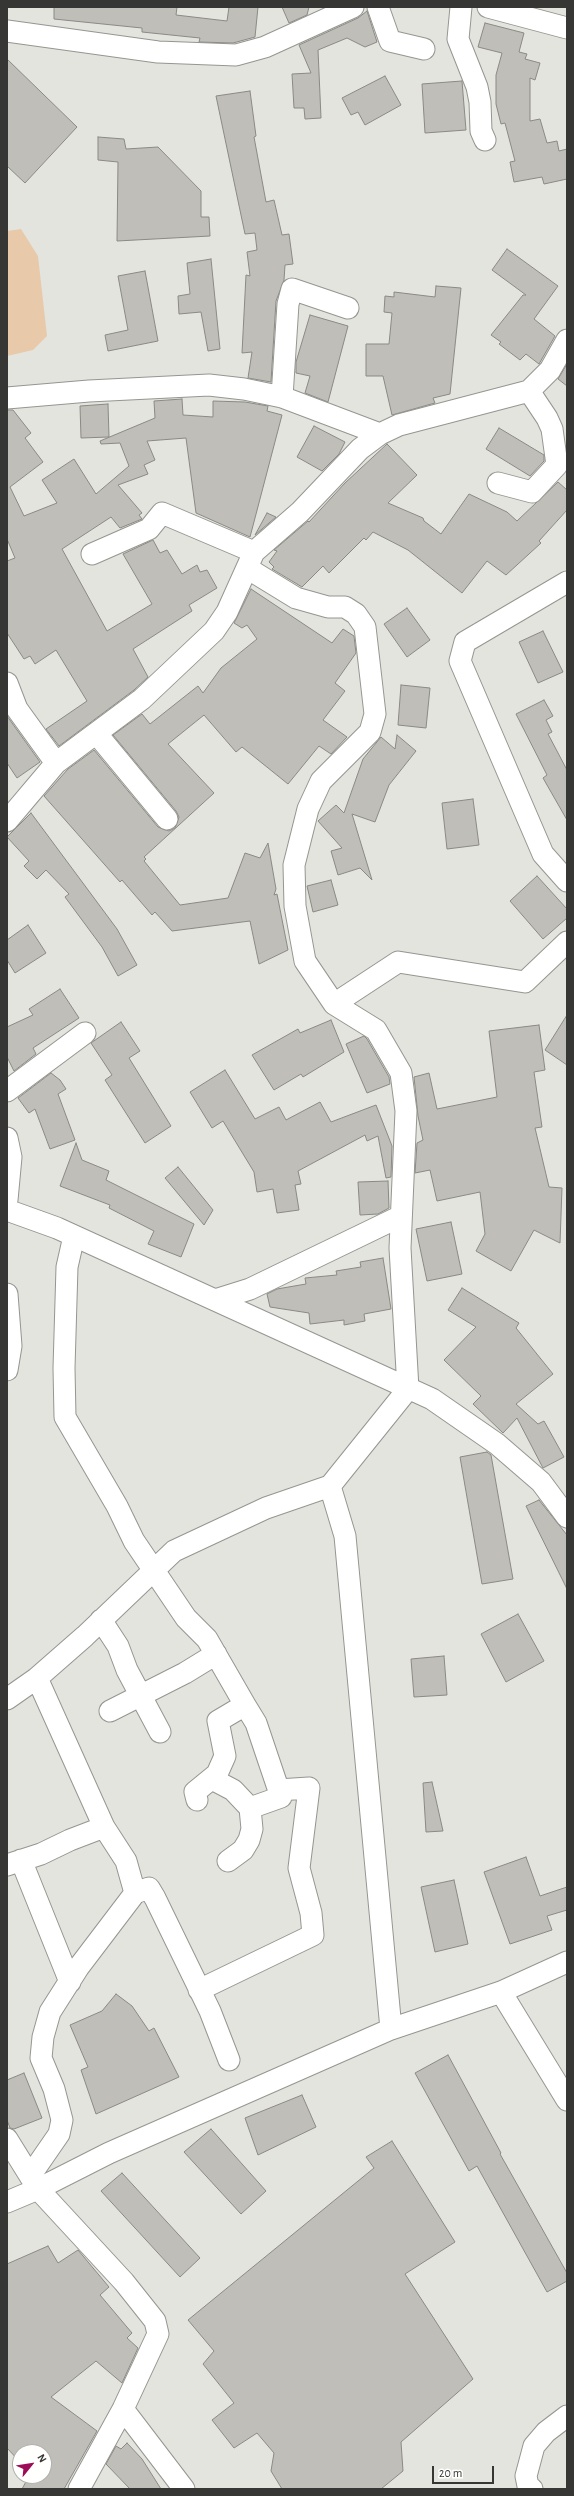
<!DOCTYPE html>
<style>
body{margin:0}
#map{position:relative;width:574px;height:2496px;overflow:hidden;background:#e3e4de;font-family:"Alegreya Sans",sans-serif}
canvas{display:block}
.frame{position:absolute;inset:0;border:8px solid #363634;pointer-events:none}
.north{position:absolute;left:12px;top:2444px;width:40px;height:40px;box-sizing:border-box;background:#fffffe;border:1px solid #afafad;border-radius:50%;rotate:60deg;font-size:11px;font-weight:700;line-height:16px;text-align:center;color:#363634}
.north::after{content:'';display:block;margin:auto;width:14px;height:18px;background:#9d0c58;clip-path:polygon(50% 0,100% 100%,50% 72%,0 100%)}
.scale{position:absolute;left:432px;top:2466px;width:62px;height:18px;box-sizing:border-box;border:2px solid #363634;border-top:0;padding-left:5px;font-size:12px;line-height:14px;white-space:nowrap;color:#363634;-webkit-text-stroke:3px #fffffe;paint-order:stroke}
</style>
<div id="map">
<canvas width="574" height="2496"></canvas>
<div class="frame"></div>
<div class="north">N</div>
<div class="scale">20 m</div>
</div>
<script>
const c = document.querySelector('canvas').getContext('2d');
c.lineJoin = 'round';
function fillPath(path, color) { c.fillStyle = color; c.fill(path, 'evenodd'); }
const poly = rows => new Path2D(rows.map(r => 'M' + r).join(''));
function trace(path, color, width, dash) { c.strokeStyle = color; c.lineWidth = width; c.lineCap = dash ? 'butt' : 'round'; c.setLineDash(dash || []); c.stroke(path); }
fillPath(poly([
 [21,229,38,256,47,336,33,350,7,356,7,231]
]), '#e8caaa');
const building = poly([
 [54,7,177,7,176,15,227,21,229,7,258,7,255,37,233,43,199,42,200,38,142,32,142,28,54,19,54,7],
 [282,7,309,7,307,15,289,23,282,7],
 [367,11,377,42,365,47,347,38,318,50,321,118,305,119,304,108,294,108,292,74,311,73,299,45,358,18,367,11],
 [485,23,524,33,519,52,527,54,525,59,540,63,535,80,530,78,530,121,540,119,547,143,557,141,559,151,567,149,567,179,544,184,542,177,514,182,510,162,515,161,505,123,501,124,496,104,496,75,502,53,478,47,485,23],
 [7,59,77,127,25,183,7,166,7,59],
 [385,76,401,105,365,125,358,112,351,115,342,98,385,76],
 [462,81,466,130,425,133,422,84,462,81],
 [250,91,256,136,254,137,266,202,274,200,282,235,289,234,293,264,285,265,284,280,276,301,271,382,248,378,252,352,242,353,246,275,250,276,247,252,257,250,255,233,245,234,216,96,250,91],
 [98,137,124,139,126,149,158,147,201,191,201,217,209,217,210,236,117,241,118,162,98,160,98,137],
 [507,249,558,286,534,319,555,336,539,364,526,354,520,360,499,344,501,342,491,335,523,295,526,295,492,270,507,249],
 [211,259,220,349,208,351,201,312,179,314,178,296,190,294,187,263,211,259],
 [145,271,158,341,108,351,105,335,128,330,118,276,145,271],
 [436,286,461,288,450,394,433,398,435,403,392,415,383,376,366,376,366,344,389,344,392,313,384,312,385,296,394,297,394,292,435,297,436,286],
 [310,315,348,326,328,402,305,393,310,376,296,373,296,362,310,315],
 [567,364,567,386,558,379,567,364],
 [182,399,183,415,213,417,213,401,245,402,268,406,267,411,282,415,250,537,196,513,186,438,147,441,155,460,144,465,148,474,118,485,142,513,139,515,142,519,120,528,111,517,62,549,107,631,152,604,123,554,153,540,160,553,167,550,182,574,197,565,200,572,207,570,217,588,189,605,192,611,133,649,148,677,134,690,59,746,46,729,87,701,56,650,35,664,30,656,24,659,7,633,7,561,15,558,7,539,7,410,13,410,31,433,25,438,43,462,10,487,24,516,57,503,42,480,74,459,96,494,129,466,120,443,101,444,100,441,155,418,154,401,182,399],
 [108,404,109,437,81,438,80,406,108,404],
 [314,426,345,442,339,454,322,471,297,457,314,426],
 [499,428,544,455,544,461,530,476,486,449,499,428],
 [387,444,417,475,388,503,423,518,424,521,441,534,469,494,507,512,517,521,558,482,567,490,567,510,539,541,541,543,506,575,487,561,462,593,408,550,373,532,366,540,364,538,329,573,323,566,302,587,272,569,274,567,269,562,277,551,274,550,308,521,309,522,345,483,387,444],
 [267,513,276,517,255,535,267,513],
 [251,589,332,643,343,629,354,636,356,653,335,683,345,691,323,720,347,737,331,754,319,746,288,784,242,747,236,752,204,715,168,744,214,793,144,857,146,859,144,861,180,905,228,898,245,853,260,858,268,843,276,889,274,895,277,894,288,950,259,964,250,921,172,931,155,912,152,915,122,880,120,882,44,796,68,769,94,750,158,827,169,831,175,828,179,817,176,811,113,735,142,714,150,724,198,686,203,693,221,668,257,639,247,625,242,628,234,623,251,589],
 [407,608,430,640,407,657,384,624,407,608],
 [543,631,563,672,538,683,519,642,543,631],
 [401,685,430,688,426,728,398,725,401,685],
 [544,700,553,716,546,720,552,732,548,734,567,770,567,820,543,778,547,775,516,714,544,700],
 [7,716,40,762,17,778,7,763,7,716],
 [397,735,416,751,389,785,375,822,352,814,372,880,360,868,338,875,331,851,342,848,318,821,336,805,344,813,363,759,381,737,395,749,397,735],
 [473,799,479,845,447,849,442,803,473,799],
 [31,813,117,929,137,965,118,976,102,947,65,897,69,894,46,870,37,879,24,866,29,861,7,837,31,813],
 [537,876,567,909,567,918,543,939,510,901,537,876],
 [331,880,338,905,313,912,307,886,331,880],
 [28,925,46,953,15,973,7,960,7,940,28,925],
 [60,989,79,1018,33,1048,36,1054,14,1071,7,1057,7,1027,33,1015,29,1009,60,989],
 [567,1015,567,1065,545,1050,567,1015],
 [331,1020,344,1052,303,1077,301,1074,274,1090,252,1055,298,1029,300,1033,331,1020],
 [121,1022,140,1051,129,1058,171,1126,145,1143,105,1080,112,1075,91,1043,121,1022],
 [539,1025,545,1070,534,1072,542,1127,535,1128,549,1187,562,1188,560,1243,534,1230,511,1271,476,1251,485,1234,480,1192,437,1201,430,1170,415,1173,417,1143,423,1140,418,1116,414,1077,429,1073,437,1109,497,1097,489,1031,539,1025],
 [364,1036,367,1039,389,1077,390,1084,367,1093,346,1044,364,1036],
 [225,1070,255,1119,279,1107,286,1120,320,1102,331,1122,376,1105,392,1146,391,1177,386,1178,378,1136,367,1141,365,1135,298,1171,301,1184,295,1185,299,1210,277,1213,273,1189,257,1192,254,1172,223,1121,212,1128,190,1092,225,1070],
 [51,1073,60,1080,66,1089,58,1094,75,1140,50,1149,35,1109,29,1113,18,1098,51,1073],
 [76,1143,82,1160,109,1171,106,1180,194,1224,181,1257,148,1244,154,1231,109,1208,110,1205,60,1186,76,1143],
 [178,1167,213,1210,204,1225,165,1178,178,1167],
 [388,1181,389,1208,378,1214,360,1215,358,1182,388,1181],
 [451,1222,462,1274,427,1281,416,1229,451,1222],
 [383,1258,391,1309,364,1314,365,1321,344,1325,344,1320,310,1324,309,1313,270,1307,267,1294,277,1289,306,1284,305,1278,337,1275,336,1271,361,1267,360,1262,383,1258],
 [462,1288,519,1323,516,1328,553,1374,516,1404,538,1424,544,1421,564,1457,543,1468,517,1418,503,1433,473,1404,481,1396,444,1360,476,1327,448,1310,462,1288],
 [487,1452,491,1455,513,1579,482,1584,460,1457,487,1452],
 [539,1500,567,1535,567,1589,526,1506,539,1500],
 [518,1614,544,1661,506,1682,481,1634,518,1614],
 [444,1656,447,1695,414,1697,411,1659,444,1656],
 [432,1782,443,1831,426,1832,423,1783,432,1782],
 [526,1857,540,1896,567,1887,567,1910,547,1916,552,1930,510,1944,484,1872,526,1857],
 [454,1880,468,1944,435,1952,421,1887,454,1880],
 [116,1994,132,2006,149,2031,154,2028,179,2077,96,2114,81,2070,88,2067,70,2025,102,2011,116,1994],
 [448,2055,501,2153,500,2154,567,2273,567,2281,547,2292,477,2166,469,2171,415,2073,448,2055],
 [24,2073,42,2118,14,2129,10,2128,7,2120,7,2080,24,2073],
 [302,2095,316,2127,258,2155,245,2118,302,2095],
 [211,2129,266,2191,241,2214,184,2152,211,2129],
 [392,2141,455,2242,405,2274,473,2379,401,2442,403,2471,381,2489,282,2489,271,2471,274,2453,257,2433,234,2448,212,2420,234,2403,203,2364,214,2351,188,2320,374,2168,366,2157,392,2141],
 [122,2173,200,2258,180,2277,101,2191,122,2173],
 [48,2246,58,2263,78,2250,109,2287,100,2295,132,2333,127,2338,138,2348,122,2383,96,2361,51,2397,97,2431,64,2489,22,2489,29,2476,44,2476,44,2452,20,2452,20,2462,7,2448,7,2264,48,2246],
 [127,2443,142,2459,161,2489,130,2489,106,2464,116,2446,121,2449,127,2443]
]);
fillPath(building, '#c0beb8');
trace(building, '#8b8984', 1);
const minor = poly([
 [378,7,390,41,424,49],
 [461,7,458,39,477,87,480,102,481,131,485,140],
 [488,7,567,28],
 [7,31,158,52,236,55,265,47,353,7],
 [282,397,288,304,292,289,348,308],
 [7,398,89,391,209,385,244,389,282,397,380,434],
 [498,483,532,492,557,465,552,429,547,418,529,391],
 [92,554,149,529,162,513,254,552],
 [567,582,465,642,460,661,543,854,567,881],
 [7,683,17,709,56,763],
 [96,733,167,819],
 [7,821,56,763,142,699,214,631,227,612,254,552,300,512,360,449,380,434,399,425,529,391,550,370,567,340],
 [334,1004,398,962,525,982,567,942],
 [7,1091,85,1033],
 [7,1138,11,1157,7,1200],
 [7,1210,57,1228,432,1399,497,1444,541,1482,567,1517],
 [74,1236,67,1267,64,1368,65,1417,117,1506,134,1541,186,1618,207,1639,245,1705,218,1721,225,1756,217,1774,195,1792,197,1800],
 [7,1294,11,1346,7,1370],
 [215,1300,250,1289,401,1216],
 [330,1486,345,1536,391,2029],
 [101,1620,118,1646,127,1670,160,1732],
 [7,1699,37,1678],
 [110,1711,185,1673,216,1654],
 [212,1779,233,1790,250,1808,281,1797,256,1723,245,1705],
 [21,1860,70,1982],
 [228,1861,243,1850,249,1840,252,1829,250,1808],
 [7,1865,41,1854,70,1840,104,1827],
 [135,1893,149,1888,155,1898,210,2011,229,2060],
 [199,1990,313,1935,311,1913,299,1868,309,1788,278,1790],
 [501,1992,567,2100],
 [7,2139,38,2189,124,2282,155,2321,158,2334,123,2409,79,2489],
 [30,2176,59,2134,62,2120,54,2089,41,2058,43,2037,50,2012,78,1968,135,1893,126,1861,104,1827,37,1678,85,1636,174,1551,266,1508,330,1486,408,1389,400,1248,406,1111,401,1073,376,1030,334,1004,305,961,295,906,294,865,308,809,321,781,370,732,375,714,365,627,356,614,345,607,328,607,296,598,247,568],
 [7,2202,38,2189,109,2153,391,2029,501,1992,567,1962],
 [123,2409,184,2489],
 [532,2489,528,2486,526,2476,534,2446,546,2432,567,2416]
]);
trace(minor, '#959691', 23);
trace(minor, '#fff', 21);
</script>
